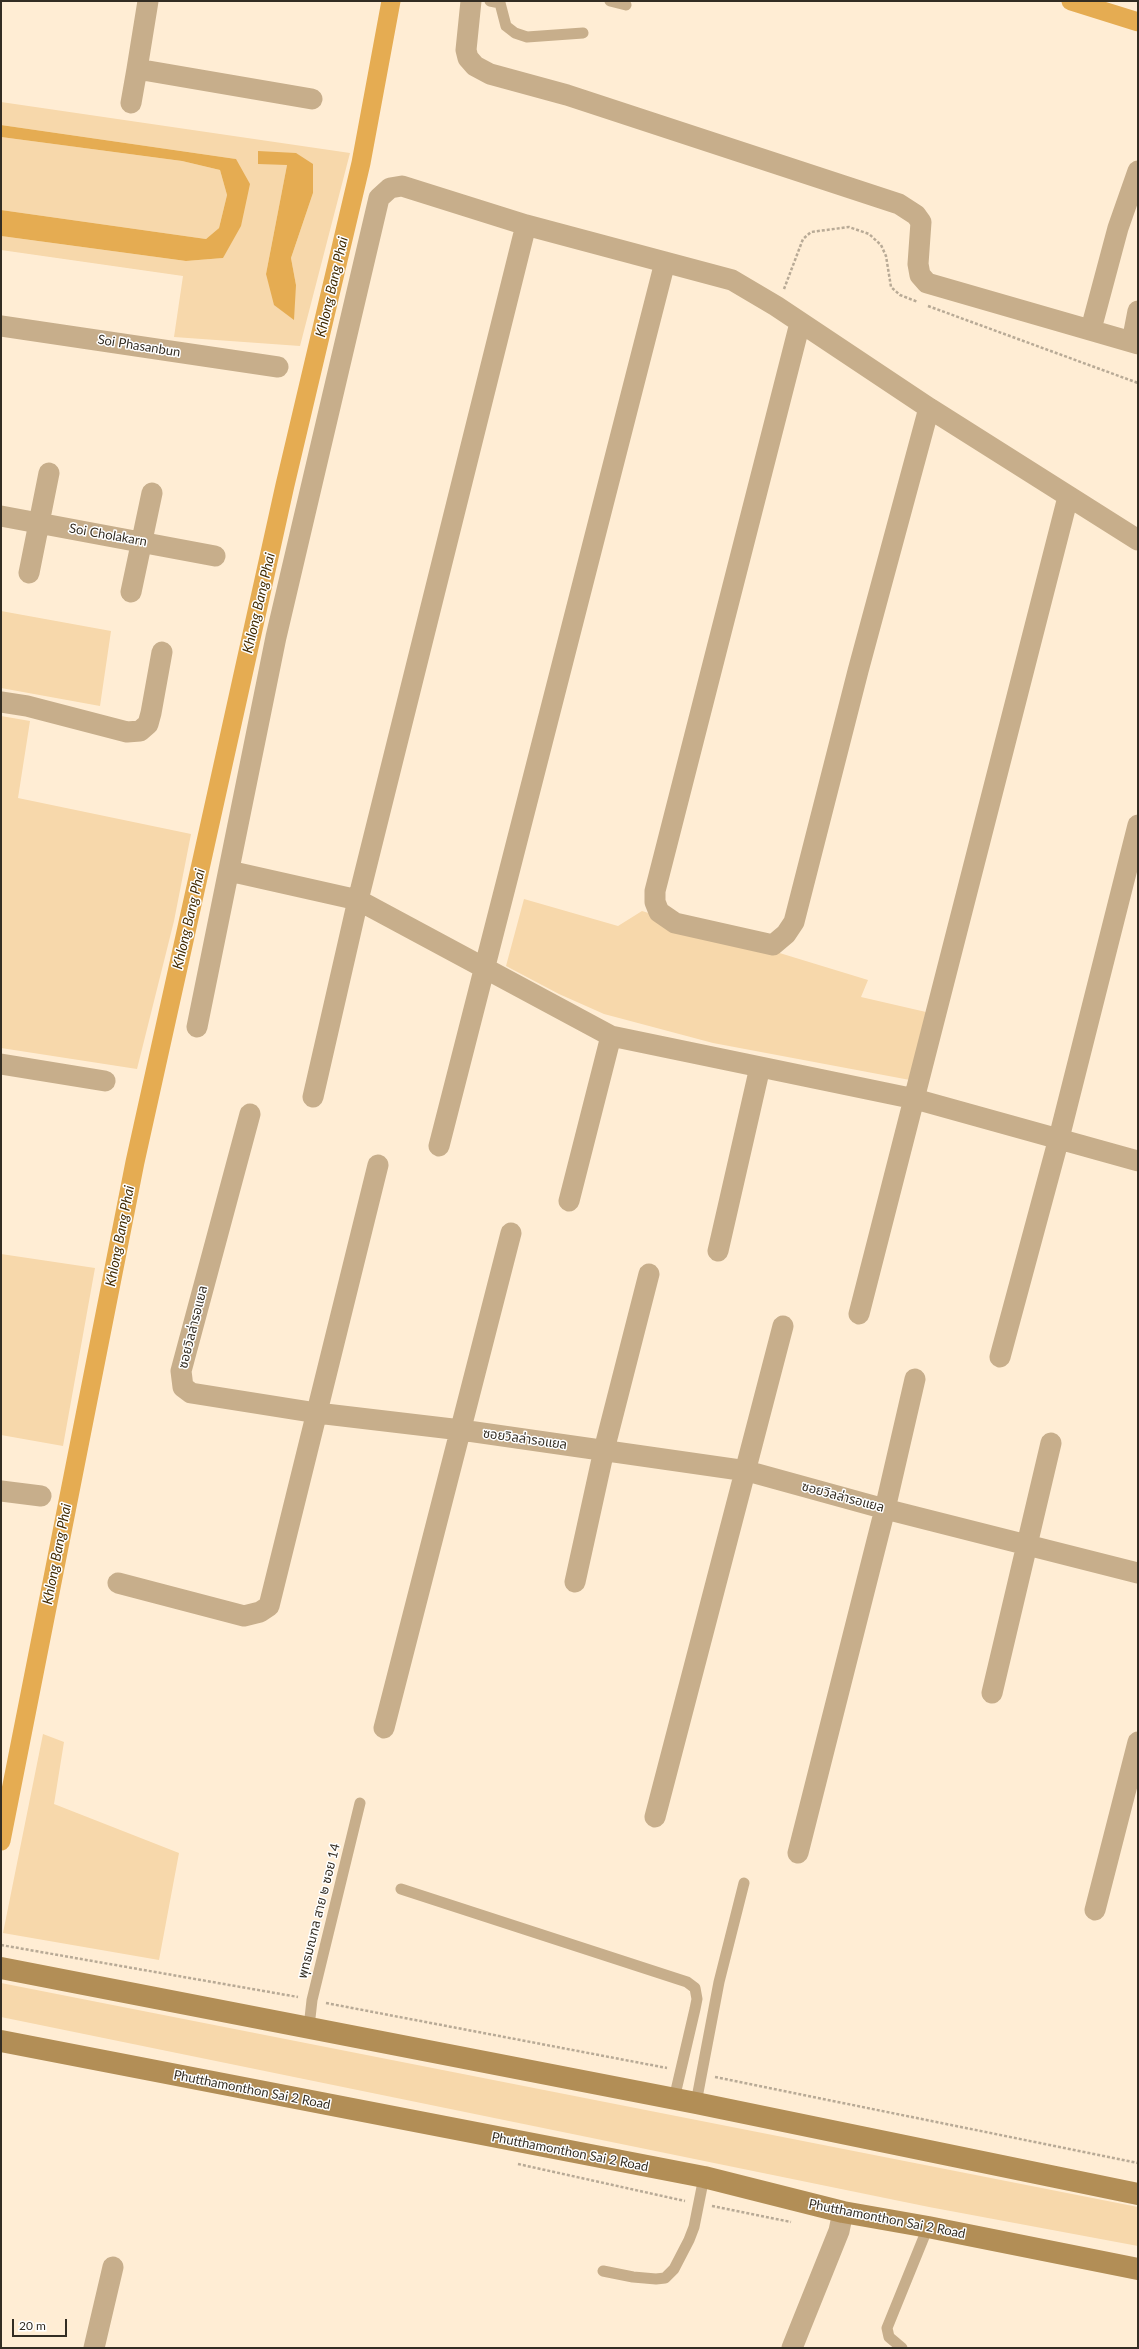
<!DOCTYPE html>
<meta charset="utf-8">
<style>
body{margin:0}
#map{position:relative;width:1139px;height:2349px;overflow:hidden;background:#ffedd4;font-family:Lato,sans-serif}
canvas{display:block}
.frame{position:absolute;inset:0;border:2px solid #332d23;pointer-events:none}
.scale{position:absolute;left:12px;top:2319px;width:55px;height:18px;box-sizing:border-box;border:2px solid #332d23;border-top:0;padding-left:5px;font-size:12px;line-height:14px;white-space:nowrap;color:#332d23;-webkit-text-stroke:3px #fff;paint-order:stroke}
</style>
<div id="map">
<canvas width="1139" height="2349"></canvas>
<div class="frame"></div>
<div class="scale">20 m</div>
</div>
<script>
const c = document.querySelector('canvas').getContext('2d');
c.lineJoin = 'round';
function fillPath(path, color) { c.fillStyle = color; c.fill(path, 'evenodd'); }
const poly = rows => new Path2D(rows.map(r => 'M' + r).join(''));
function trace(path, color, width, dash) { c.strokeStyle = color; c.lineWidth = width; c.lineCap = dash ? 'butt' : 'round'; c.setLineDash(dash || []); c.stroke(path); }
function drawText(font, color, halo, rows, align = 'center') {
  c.font = font + ' Lato,"Noto Sans Thai",sans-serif'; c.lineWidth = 3; c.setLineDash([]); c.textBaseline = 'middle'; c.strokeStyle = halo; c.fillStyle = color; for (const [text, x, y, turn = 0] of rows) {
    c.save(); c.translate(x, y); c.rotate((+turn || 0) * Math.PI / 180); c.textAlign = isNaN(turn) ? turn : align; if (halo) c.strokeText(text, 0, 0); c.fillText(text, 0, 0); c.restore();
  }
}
fillPath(poly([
 [1,102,350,153,300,346,174,337,183,276,1,250,1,236,186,261,223,258,236,159,1,125],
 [287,165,313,193,291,258,296,285,266,274],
 [1,137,182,161,220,170,227,195,219,228,206,239,1,210],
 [1,611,111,631,100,706,1,688],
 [1,716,30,721,18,798,191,834,174,921,137,1069,1,1048],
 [524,899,618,926,642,911,868,980,861,997,926,1012,910,1080,713,1043,604,1014,559,994,506,966],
 [1,1254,95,1268,63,1446,1,1435],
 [43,1734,64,1742,54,1804,179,1853,159,1960,3,1933],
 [1,1983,1138,2207,1138,2246,929,2207,1,2017]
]), '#f7d8ab');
fillPath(poly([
 [1,125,236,159,250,184,241,226,223,258,186,261,1,236,1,210,206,239,219,228,227,195,220,170,182,161,1,137],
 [258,151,296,153,313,164,313,193,291,258,296,285,294,320,274,305,266,274,287,165,258,164]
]), '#e5ac52');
trace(poly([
 [1071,1,1138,22],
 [1,1841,135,1162,285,485,361,163,391,1]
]), '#e5ac52', 19);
trace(poly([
 [784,289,803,239,811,232,849,227,869,234,881,245,886,256,891,287,900,295,918,302],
 [928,306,1138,383],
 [1,1945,298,1997],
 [326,2003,667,2068],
 [715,2077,1138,2163],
 [518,2164,685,2201],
 [712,2206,791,2222]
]), '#b8aa96', 2.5, [3, 2]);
trace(poly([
 [490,1,500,3,506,26,515,33,527,37,583,33],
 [610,1,626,5],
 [401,1889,687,1982,695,1988,697,1999,695,2009,674,2099],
 [309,2027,312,2000,360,1803],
 [696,2103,719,1982,744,1883],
 [603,2271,633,2277,656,2279,665,2278,674,2269,689,2240,694,2227,704,2177],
 [902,2348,889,2337,887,2328,928,2227]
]), '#c7ae8b', 11);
trace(poly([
 [148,1,137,69,312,99],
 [471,1,466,50,468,58,475,66,490,74,567,95,899,204,916,215,921,222,918,264,920,275,927,283,1138,344],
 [131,103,137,69],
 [800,323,655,891,655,902,659,912,675,923,773,945,786,934,794,922,858,671,929,408],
 [1,326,278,367],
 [1091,329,1118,228,1138,171],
 [1132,342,1138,311],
 [1,516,215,556],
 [29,573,49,473],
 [131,592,152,493],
 [1,702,27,706,127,732,140,731,148,724,151,713,162,652],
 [229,871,358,900,611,1036,915,1099,1138,1161],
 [197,1027,276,637,379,198,390,188,402,186,526,225,732,280,776,306,929,408,1138,540],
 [1,1064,105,1081],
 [313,1097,358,900,526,225],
 [250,1114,181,1371,183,1387,191,1393,317,1413,461,1430,747,1471,885,1509,1138,1573],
 [439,1146,665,262],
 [569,1201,611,1036],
 [718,1251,760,1067],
 [859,1314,1068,497],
 [1000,1357,1059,1138,1138,825],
 [1,1491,41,1496],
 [575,1582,604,1450,649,1274],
 [118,1583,244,1616,260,1612,269,1606,378,1165],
 [992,1693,1051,1443],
 [384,1728,511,1233],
 [655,1817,783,1326],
 [798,1853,885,1509,915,1379],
 [1095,1910,1138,1742],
 [94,2348,113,2267],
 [792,2348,839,2231,843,2212]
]), '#c7ae8b', 21);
trace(poly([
 [1,1968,696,2103,1138,2194],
 [1,2041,704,2177,843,2212,928,2227,1138,2269]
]), '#b28e56', 22);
drawText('13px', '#332d23', '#fff', [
 ["Soi Phasanbun",139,346,9],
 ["Soi Cholakarn",108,535,10],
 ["ซอยวิลล่ารอแยล",193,1327,-76],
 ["ซอยวิลล่ารอแยล",525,1439,8],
 ["ซอยวิลล่ารอแยล",843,1497,15],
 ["พุทธมณฑล สาย ๒ ซอย 14",319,1911,-76],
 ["Phutthamonthon Sai 2 Road",252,2090,11],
 ["Phutthamonthon Sai 2 Road",570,2152,11],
 ["Phutthamonthon Sai 2 Road",887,2219,11]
]);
drawText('italic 14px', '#432c04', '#fff', [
 ["Khlong Bang Phai",332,287,-77],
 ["Khlong Bang Phai",259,603,-77],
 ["Khlong Bang Phai",189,919,-77],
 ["Khlong Bang Phai",120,1236,-79],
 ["Khlong Bang Phai",57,1554,-79]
]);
</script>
